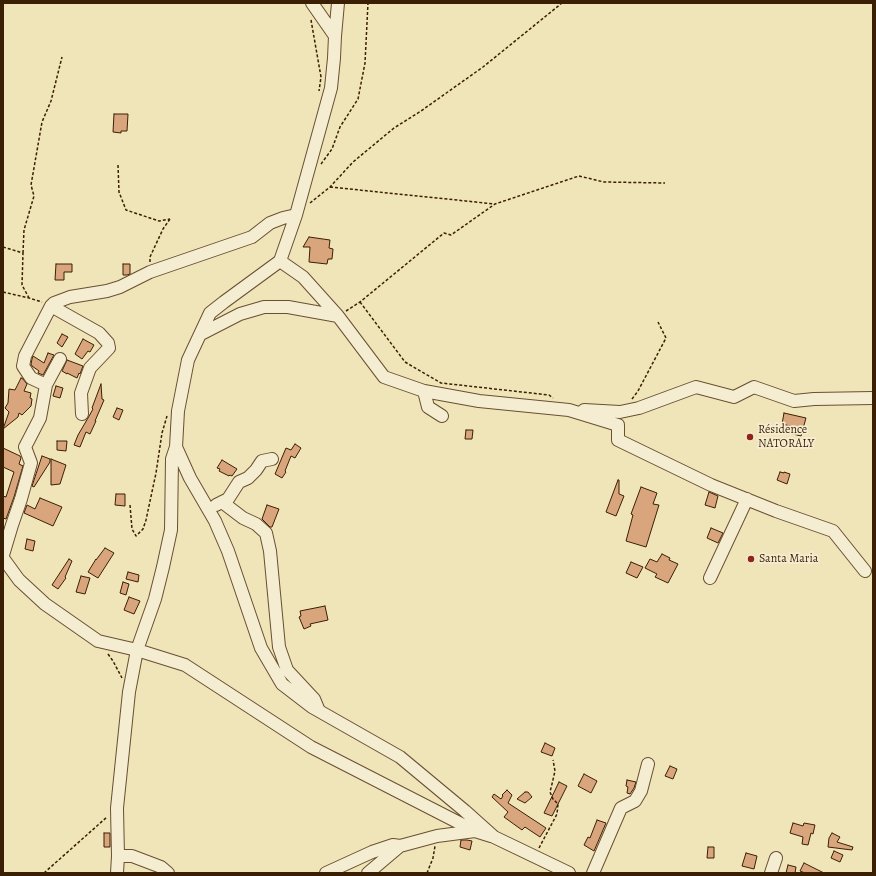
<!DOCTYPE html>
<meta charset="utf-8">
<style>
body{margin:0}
#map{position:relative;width:876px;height:876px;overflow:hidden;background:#f0e4b9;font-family:Alegreya,serif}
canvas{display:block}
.frame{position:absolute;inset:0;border:4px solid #3b1f04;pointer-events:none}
</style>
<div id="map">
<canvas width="876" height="876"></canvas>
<div class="frame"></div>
</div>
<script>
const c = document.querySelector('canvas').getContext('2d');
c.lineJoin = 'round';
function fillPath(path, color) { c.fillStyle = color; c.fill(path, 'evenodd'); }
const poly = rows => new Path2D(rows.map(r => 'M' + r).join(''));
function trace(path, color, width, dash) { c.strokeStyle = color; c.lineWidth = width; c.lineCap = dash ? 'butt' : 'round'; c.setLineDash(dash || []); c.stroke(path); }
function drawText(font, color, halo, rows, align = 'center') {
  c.font = font + ' Alegreya,serif'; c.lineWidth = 3.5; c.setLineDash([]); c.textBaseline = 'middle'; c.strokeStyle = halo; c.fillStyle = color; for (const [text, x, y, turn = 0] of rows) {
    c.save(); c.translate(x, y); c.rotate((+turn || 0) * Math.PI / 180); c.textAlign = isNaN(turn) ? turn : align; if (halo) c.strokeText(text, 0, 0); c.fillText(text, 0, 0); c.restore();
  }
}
const building = poly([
 [114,114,128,114,127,131,121,131,121,133,113,132,114,114],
 [309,237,330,240,329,248,333,249,332,259,328,259,327,264,309,262,310,247,303,247,309,237],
 [56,264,72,264,72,272,64,272,64,280,55,280,56,264],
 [123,264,130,264,130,274,127,275,123,275,123,264],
 [62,334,68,337,62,347,57,343,62,334],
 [83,339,94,345,90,352,88,351,82,359,75,354,83,339],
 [48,353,54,355,43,375,38,373,39,371,32,366,31,364,32,359,33,356,44,363,48,353],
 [67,360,83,366,80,374,79,373,77,378,67,373,67,374,62,371,67,360],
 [21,378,23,379,27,384,24,391,31,393,30,398,32,399,31,406,22,415,19,413,18,417,3,429,9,412,5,408,8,403,9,389,15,390,21,378],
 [101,384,102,399,104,400,95,421,96,421,90,434,86,432,80,447,74,445,78,435,88,418,93,409,92,408,101,384],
 [56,386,63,388,60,398,53,396,56,386],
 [117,408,123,410,119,420,113,417,117,408],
 [784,413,806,418,801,436,789,433,790,426,782,424,784,413],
 [466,430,473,430,472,439,465,439,466,430],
 [57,441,67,441,66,451,57,450,57,441],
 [295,444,301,448,295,458,291,456,285,471,286,472,282,478,275,474,286,448,291,450,295,444],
 [3,448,20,456,21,458,19,464,23,466,14,497,6,519,3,518,3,496,6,497,14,472,3,467,3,448],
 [42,456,50,459,50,462,34,487,32,486,42,456],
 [51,459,66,465,60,484,51,485,51,459],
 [222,460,237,469,232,476,230,475,229,476,219,471,220,469,217,468,222,460],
 [780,472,784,473,784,472,790,474,787,484,777,480,780,472],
 [618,480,619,480,619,494,624,496,616,516,606,512,618,480],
 [641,487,657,493,653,504,659,505,646,547,626,541,633,515,631,514,641,487],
 [709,492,718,496,715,508,705,505,709,492],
 [116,494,125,494,125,506,115,505,116,494],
 [40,498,62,507,53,526,24,513,27,505,35,509,40,498],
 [267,505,279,509,272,527,270,527,262,519,267,505],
 [711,528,723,533,718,543,707,538,711,528],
 [27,539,35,541,33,551,25,549,27,539],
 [105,548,114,553,98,578,88,572,96,559,96,560,105,548],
 [662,554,670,558,669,560,678,564,668,583,655,577,657,574,645,568,650,559,657,562,662,554],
 [69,559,72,561,65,577,66,578,58,589,52,585,69,559],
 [631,562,643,567,637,578,626,573,631,562],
 [128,572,139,575,138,582,126,579,128,572],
 [81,576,90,578,85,594,76,592,81,576],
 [123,582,129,584,126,595,120,593,123,582],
 [129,597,140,601,134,614,124,610,129,597],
 [325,606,328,620,310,624,311,626,304,629,299,617,301,616,300,611,325,606],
 [545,743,555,748,552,756,541,752,545,743],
 [670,766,677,769,673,779,665,776,670,766],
 [584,774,597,781,591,793,578,786,584,774],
 [627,780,636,782,634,788,630,794,627,793,628,787,626,786,627,780],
 [559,782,567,786,552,816,544,813,559,782],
 [507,790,512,795,508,803,546,828,540,837,525,827,522,830,504,817,508,812,492,797,494,794,501,799,503,796,502,795,507,790],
 [525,792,528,792,532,797,525,803,517,799,525,792],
 [597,820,606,823,594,851,584,845,588,837,590,838,597,820],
 [793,823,803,826,804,823,815,825,813,834,811,833,808,845,802,844,803,837,790,833,793,823],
 [104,833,110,833,110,847,104,847,104,833],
 [832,833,840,837,837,842,853,847,852,850,828,847,829,838,832,833],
 [461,840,467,840,472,841,470,850,460,847,461,840],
 [708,847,714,847,714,858,707,858,708,847],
 [834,851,843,855,840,862,831,858,834,851],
 [746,853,757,856,754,869,742,866,746,853],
 [804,863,824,873,805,873,800,871,804,863],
 [788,865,796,867,795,873,786,873,788,865]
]);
fillPath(building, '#d9a57d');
trace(building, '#3b1f04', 1);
const minor = poly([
 [312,3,335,36],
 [280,261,303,277,338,316],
 [201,334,240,314,264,307,288,307,338,316,384,377,424,391,479,401,569,410,618,425,618,440,711,485,776,511,833,531,865,571],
 [46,385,31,378,23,366,25,356,51,306],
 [424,391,428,407,442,416],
 [584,410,620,412,639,408,696,387,734,397,754,387,794,401,814,399,873,398],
 [82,414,81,393,90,368,109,348,108,343,99,333,51,306,54,303,70,297,107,291,120,287,150,272,252,237,270,223,283,218,296,215],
 [176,447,190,478,215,521,228,551,261,648,282,684,312,707,400,757,465,811,494,837,569,873],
 [222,502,243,518,256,524,266,533,270,551,279,647,287,670,314,699,319,711],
 [216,505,228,499,239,482,248,478,256,470,262,461,272,459],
 [3,555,12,525,21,499,31,463,25,447,40,418,46,385,60,359],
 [3,558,19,580,45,604,98,641,137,650,185,665,311,747,475,831,491,836],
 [710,578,747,499],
 [118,856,132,856,161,867,168,873],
 [117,873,118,856,117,808,129,692,137,650,155,599,163,567,171,530,172,459,176,447,178,411,188,360,210,313,224,302,280,261,296,215,331,88,334,58,335,36,338,3],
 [326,873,372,852,393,845,400,846],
 [368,873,400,846,437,836,475,831],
 [593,873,621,808,635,801,641,791,648,764],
 [771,873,776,858]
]);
trace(minor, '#685031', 14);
trace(poly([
 [311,20,321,77,319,91],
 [321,164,332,149,340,127,358,99,365,63,368,3],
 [118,165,119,192,126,210,159,221,170,219],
 [330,187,495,204],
 [310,203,330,187,353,162,394,128,421,111,483,67,562,3],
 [3,247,23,253,22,285,29,298],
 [23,253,24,230,34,196,31,185,42,122,51,101,62,57],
 [150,262,150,257,163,229,170,219],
 [3,292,29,298,42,302],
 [360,302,405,362,441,383,549,395,553,398],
 [346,311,360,302,444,233,451,235,495,204,579,176,604,182,665,183],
 [632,399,638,391,666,338,658,322],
 [130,505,132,529,136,536,143,529,146,520,156,473,162,433,167,416],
 [108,654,113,661,122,678],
 [539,848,557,814,558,804,553,799,550,792,552,784,555,771,553,760],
 [44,873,107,817],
 [427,873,433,858,435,846]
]), '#3b1f04', 1.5, [3, 2]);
trace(minor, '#f5edd2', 12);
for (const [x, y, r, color] of [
 [750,437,4,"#8f2418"],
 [751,559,4,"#8f2418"]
]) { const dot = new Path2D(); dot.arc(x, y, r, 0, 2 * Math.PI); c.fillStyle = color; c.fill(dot); trace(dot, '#f5edd2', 1.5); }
drawText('12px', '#3b1f04', '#f5edd2', [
 ["Résidence",758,430],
 ["NATORALY",758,444],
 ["Santa Maria",759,559]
], 'left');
</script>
